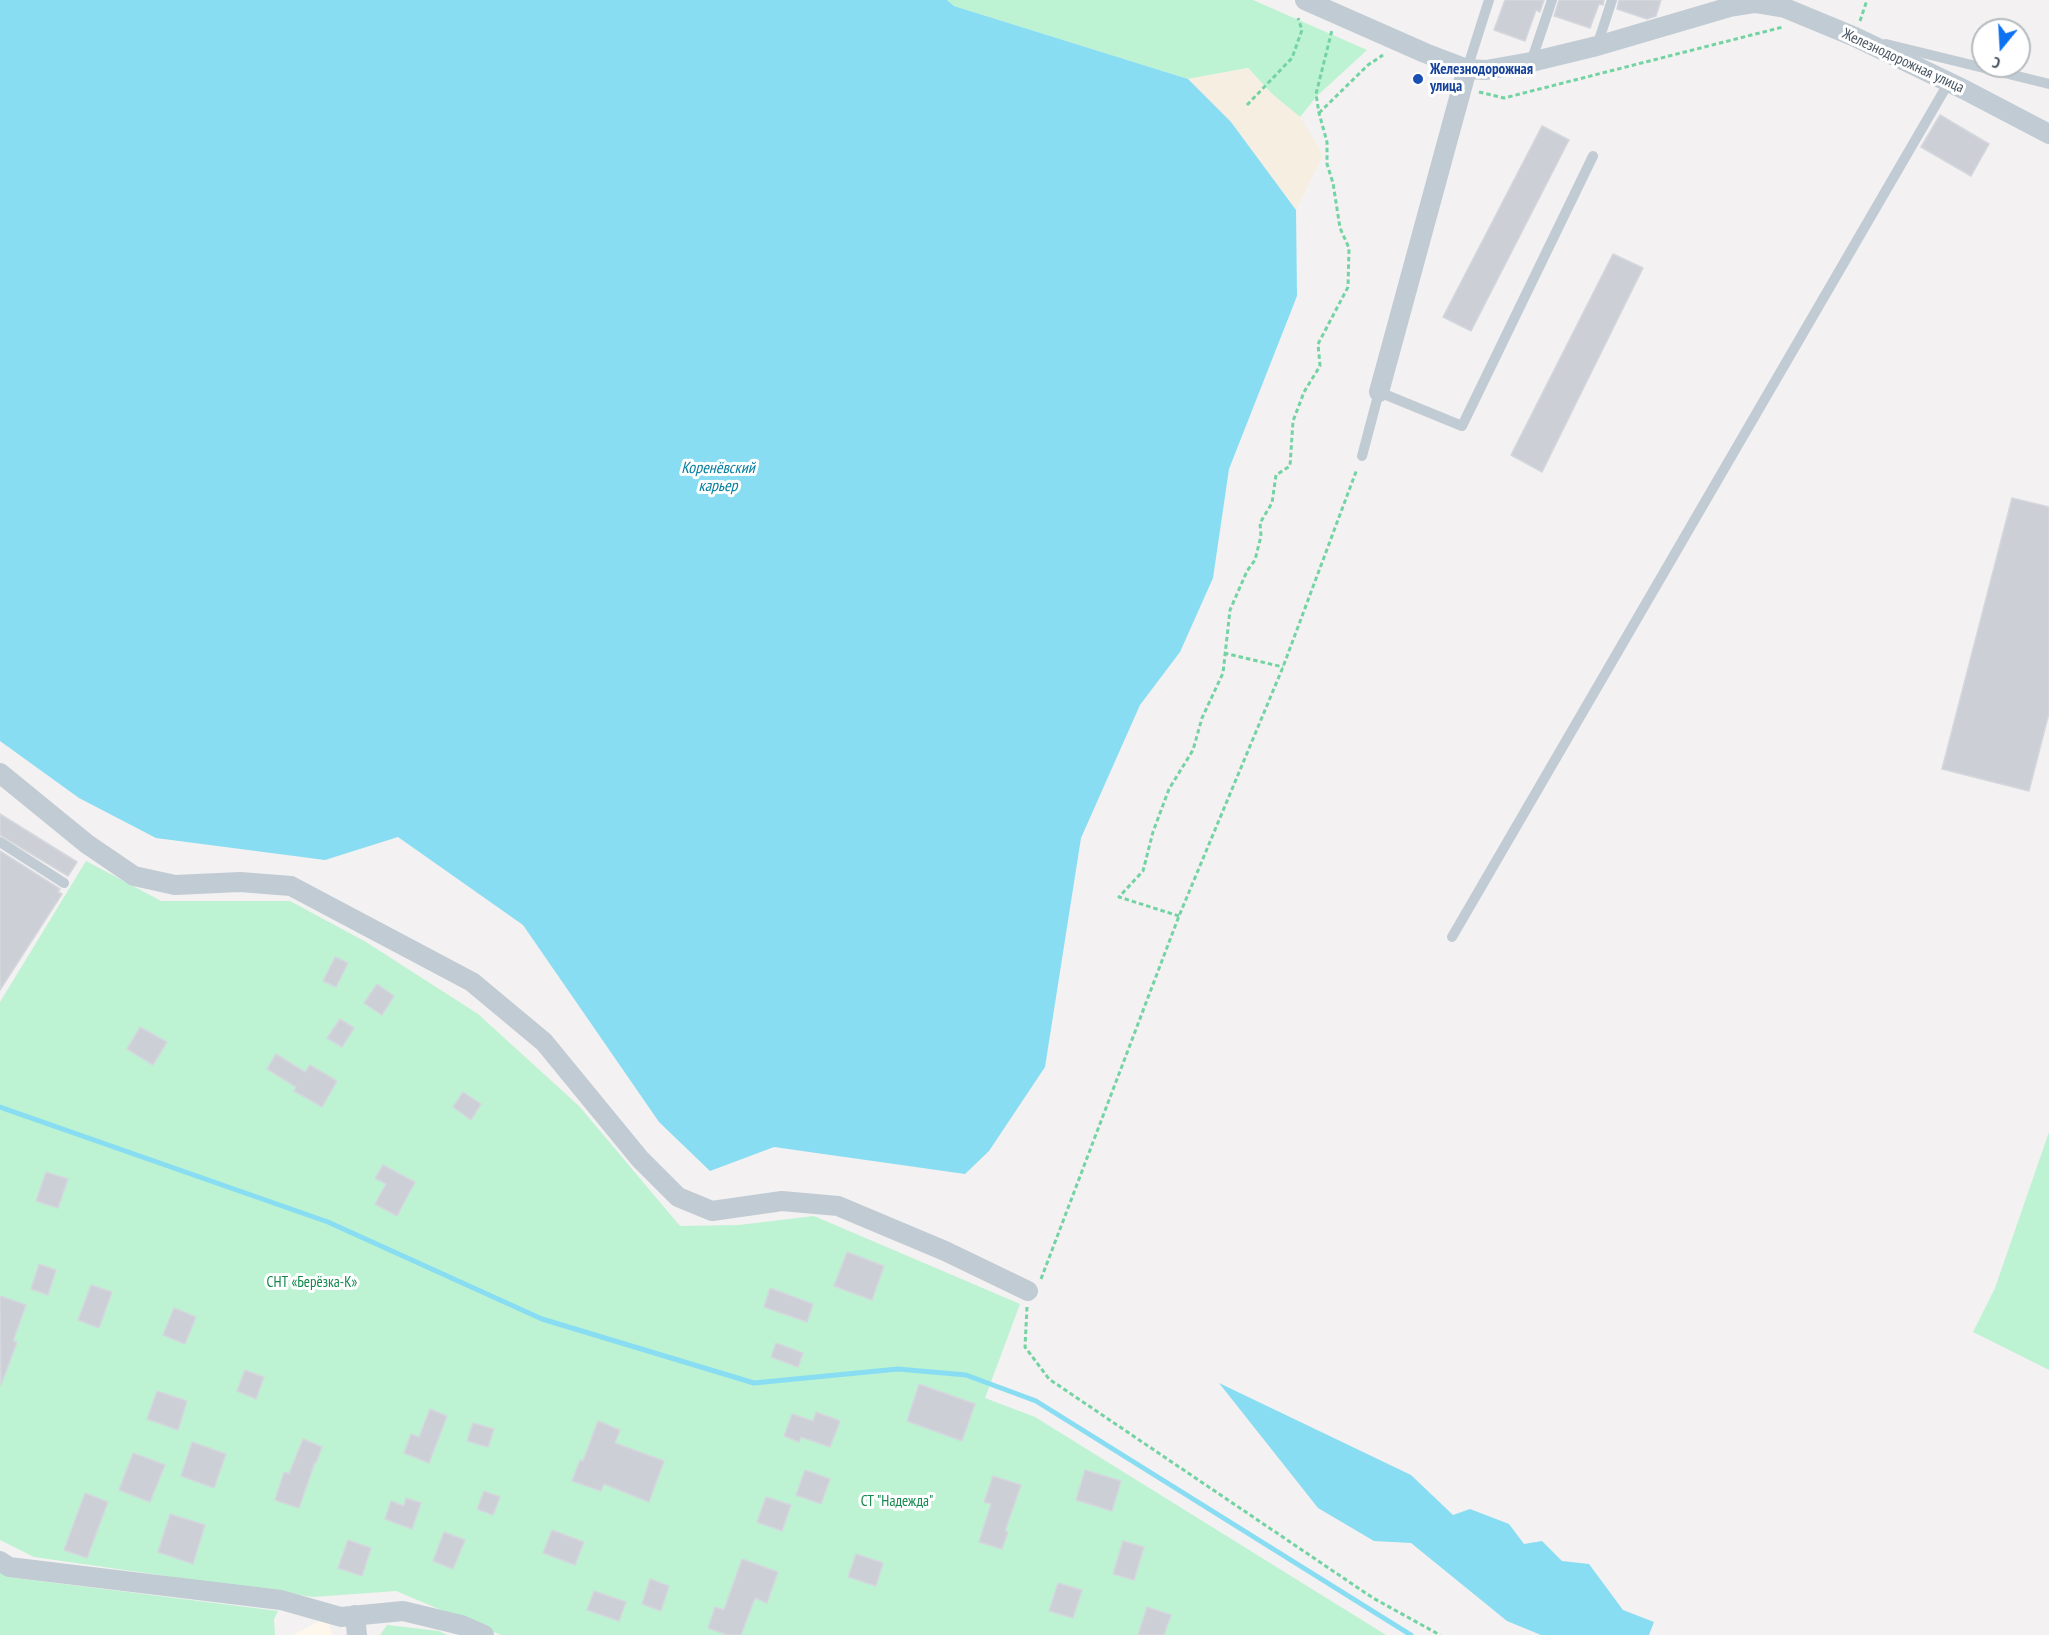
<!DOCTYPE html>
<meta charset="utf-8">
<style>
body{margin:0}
#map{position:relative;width:2049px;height:1635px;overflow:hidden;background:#f3f1f1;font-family:"PT Sans Narrow",sans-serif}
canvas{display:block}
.north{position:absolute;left:1971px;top:18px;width:60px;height:60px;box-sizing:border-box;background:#fff;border:2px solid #b5bbbf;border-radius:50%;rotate:198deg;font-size:16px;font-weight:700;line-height:24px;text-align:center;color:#475460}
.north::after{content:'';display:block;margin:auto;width:21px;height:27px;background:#0d72f1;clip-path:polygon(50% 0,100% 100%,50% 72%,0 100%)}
</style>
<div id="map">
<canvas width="2049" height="1635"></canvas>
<div class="north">С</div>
</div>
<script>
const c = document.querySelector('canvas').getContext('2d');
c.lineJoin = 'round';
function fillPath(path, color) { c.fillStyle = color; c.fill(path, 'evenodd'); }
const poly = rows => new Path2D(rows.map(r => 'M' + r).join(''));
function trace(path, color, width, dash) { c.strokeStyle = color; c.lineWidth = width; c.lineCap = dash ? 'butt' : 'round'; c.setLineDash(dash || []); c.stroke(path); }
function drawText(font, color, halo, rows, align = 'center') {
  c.font = font + ' "PT Sans Narrow",sans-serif'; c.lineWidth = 6; c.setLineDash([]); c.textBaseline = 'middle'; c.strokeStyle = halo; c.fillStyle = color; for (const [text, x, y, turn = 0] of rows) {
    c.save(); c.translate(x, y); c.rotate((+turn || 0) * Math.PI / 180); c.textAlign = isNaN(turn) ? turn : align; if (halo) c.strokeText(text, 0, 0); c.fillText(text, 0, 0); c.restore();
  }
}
fillPath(poly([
 [327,1617,332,1635,293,1635]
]), '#fdf8eb');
fillPath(poly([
 [947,0,1253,0,1367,50,1317,96,1300,117,1272,94,1248,68,1188,79,954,6],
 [86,861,161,901,290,901,366,942,478,1014,579,1106,680,1226,739,1225,814,1216,1020,1304,985,1398,1035,1417,1386,1635,501,1635,396,1591,313,1597,34,1557,0,1540,0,1002],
 [2049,1132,2049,1370,1973,1332,1995,1288],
 [0,1572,8,1577,278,1611,274,1619,275,1635,0,1635],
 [387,1625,439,1631,447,1635,380,1635]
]), '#bdf3d2');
fillPath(poly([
 [1248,68,1272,94,1300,117,1323,155,1296,210,1231,122,1188,79]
]), '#f5eee1');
fillPath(poly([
 [0,0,947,0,954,6,1188,79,1231,122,1296,210,1297,296,1229,469,1213,578,1180,652,1140,705,1081,838,1045,1067,989,1151,965,1174,774,1147,710,1171,659,1122,523,925,398,837,325,860,156,838,79,798,0,741],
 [1219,1383,1411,1475,1453,1515,1470,1509,1509,1524,1524,1544,1542,1541,1562,1561,1589,1564,1623,1610,1654,1622,1649,1635,1541,1635,1507,1621,1411,1543,1374,1541,1318,1508]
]), '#88ddf2');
trace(poly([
 [0,1107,328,1222,542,1319,754,1383,898,1369,966,1375,1036,1401,1411,1635]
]), '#88ddf2', 5);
const building = poly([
 [1505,0,1544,0,1540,12,1536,10,1525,41,1494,30,1505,0],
 [1559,0,1604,0,1603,5,1599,4,1590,28,1554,16,1559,0],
 [1619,0,1661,0,1656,16,1647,19,1617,9,1619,0],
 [1940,115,1989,144,1971,176,1921,147,1940,115],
 [1542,126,1569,140,1471,331,1443,317,1542,126],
 [1613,254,1643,268,1542,472,1511,455,1613,254],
 [2012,498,2049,507,2049,713,2029,791,1942,769,2012,498],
 [0,814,77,862,68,876,0,835,0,814],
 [0,851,60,889,58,892,62,894,0,990,0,851],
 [335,957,348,963,336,987,323,981,335,957],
 [377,984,394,996,382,1015,364,1003,377,984],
 [340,1019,354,1028,342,1047,327,1038,340,1019],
 [140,1027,167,1042,153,1065,127,1049,140,1027],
 [276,1054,305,1072,310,1065,337,1081,322,1107,294,1091,296,1087,267,1069,276,1054],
 [463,1092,481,1104,471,1120,453,1107,463,1092],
 [383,1165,415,1182,397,1216,375,1204,386,1184,375,1178,383,1165],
 [46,1172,68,1179,58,1208,36,1201,46,1172],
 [847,1252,884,1266,872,1300,834,1286,847,1252],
 [39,1264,56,1270,48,1295,31,1289,39,1264],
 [91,1285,112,1292,99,1328,78,1320,91,1285],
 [770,1288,813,1304,807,1322,764,1307,770,1288],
 [0,1296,26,1305,13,1341,17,1342,1,1385,0,1296],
 [174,1308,196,1317,185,1344,163,1335,174,1308],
 [776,1343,803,1353,798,1367,771,1357,776,1343],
 [245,1370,264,1377,256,1399,237,1391,245,1370],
 [919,1384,975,1404,962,1441,907,1421,919,1384],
 [157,1391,187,1401,178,1430,147,1419,157,1391],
 [430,1409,447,1416,429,1463,404,1453,411,1434,419,1437,430,1409],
 [816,1412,840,1421,830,1447,801,1437,799,1442,784,1436,792,1414,813,1421,816,1412],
 [598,1421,620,1430,615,1443,664,1461,649,1502,604,1484,601,1491,572,1481,580,1460,583,1461,598,1421],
 [473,1423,494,1429,488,1447,467,1441,473,1423],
 [303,1439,322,1447,316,1463,315,1462,299,1508,275,1500,284,1472,289,1474,303,1439],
 [192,1442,226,1454,214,1488,181,1476,192,1442],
 [133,1453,165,1465,150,1502,119,1490,133,1453],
 [805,1470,830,1479,821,1504,796,1495,805,1470],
 [1085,1470,1121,1481,1112,1511,1076,1500,1085,1470],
 [993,1476,1021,1485,1005,1531,1008,1532,1002,1549,979,1542,991,1504,984,1502,993,1476],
 [484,1491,500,1497,493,1515,477,1509,484,1491],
 [85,1493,108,1502,87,1558,64,1550,85,1493],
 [766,1497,791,1505,782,1531,757,1522,766,1497],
 [406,1498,421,1503,412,1529,385,1519,391,1501,404,1506,406,1498],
 [170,1514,205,1525,193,1564,158,1552,170,1514],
 [552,1530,584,1542,575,1565,543,1553,552,1530],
 [444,1532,465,1540,453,1569,433,1561,444,1532],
 [348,1540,371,1548,362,1576,338,1568,348,1540],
 [1123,1541,1144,1547,1134,1580,1113,1574,1123,1541],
 [856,1554,883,1563,876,1586,848,1577,856,1554],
 [742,1559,778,1572,767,1603,755,1598,741,1635,727,1635,708,1628,715,1607,724,1610,742,1559],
 [650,1579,669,1586,661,1611,642,1604,650,1579],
 [1058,1583,1082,1590,1073,1618,1049,1611,1058,1583],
 [594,1591,626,1602,619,1621,587,1610,594,1591],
 [1147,1607,1171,1615,1164,1635,1138,1635,1147,1607]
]);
fillPath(building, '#ccd0d6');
trace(building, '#d4d7dd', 1.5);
trace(poly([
 [1860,21,1867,0],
 [1479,92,1504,98,1783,27],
 [1247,105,1292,58,1302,30,1298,18],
 [1319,113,1368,65,1383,55],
 [1224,653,1283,667],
 [1179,916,1119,897,1143,871,1153,832,1169,789,1193,750,1202,718,1223,673,1230,610,1247,571,1255,560,1261,536,1260,523,1272,503,1276,475,1290,466,1293,421,1304,392,1320,366,1318,344,1348,287,1349,248,1340,228,1333,183,1327,164,1327,142,1319,113,1316,94,1332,30],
 [1041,1279,1179,916,1283,667,1357,469],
 [1027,1307,1025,1347,1049,1379,1373,1598,1440,1635]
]), '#73d3a3', 3, [4.5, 3]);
trace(poly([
 [1886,44,2049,84],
 [1597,46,1612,0],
 [1531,62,1552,0],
 [1467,69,1489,0],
 [1362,456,1379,392,1462,426,1593,156],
 [0,842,64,883],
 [1452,937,1949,82]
]), '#c1cbd3', 10);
trace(poly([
 [1305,0,1425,53,1467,69,1486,70,1531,62,1597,46,1730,7,1755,3,1785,8,1855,37,1965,90,2049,134],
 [1379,392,1467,69],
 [0,773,87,844,134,876,175,885,240,882,291,886,472,982,544,1042,640,1159,678,1197,712,1211,782,1201,838,1206,945,1251,1028,1291],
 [0,1561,9,1567,281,1600,341,1617,403,1611,461,1625,484,1635],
 [355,1615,357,1635]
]), '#c1cbd3', 20);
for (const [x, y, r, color] of [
 [1418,79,6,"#1a4fb4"]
]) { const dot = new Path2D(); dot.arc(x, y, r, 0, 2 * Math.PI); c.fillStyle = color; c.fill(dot); trace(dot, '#fff', 2); }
drawText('15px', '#475460', '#fff', [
 ["Железнодорожная улица",1903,61,25]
]);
drawText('bold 15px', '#164399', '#fff', [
 ["Железнодорожная",1430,70],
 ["улица",1430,87]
], 'left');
drawText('15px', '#11884c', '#fff', [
 ["СНТ «Берёзка-К»",312,1283],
 ["СТ \"Надежда\"",897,1502]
]);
drawText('italic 16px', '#057f9e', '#fff', [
 ["Коренёвский",718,468],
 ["карьер",718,486]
]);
</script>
